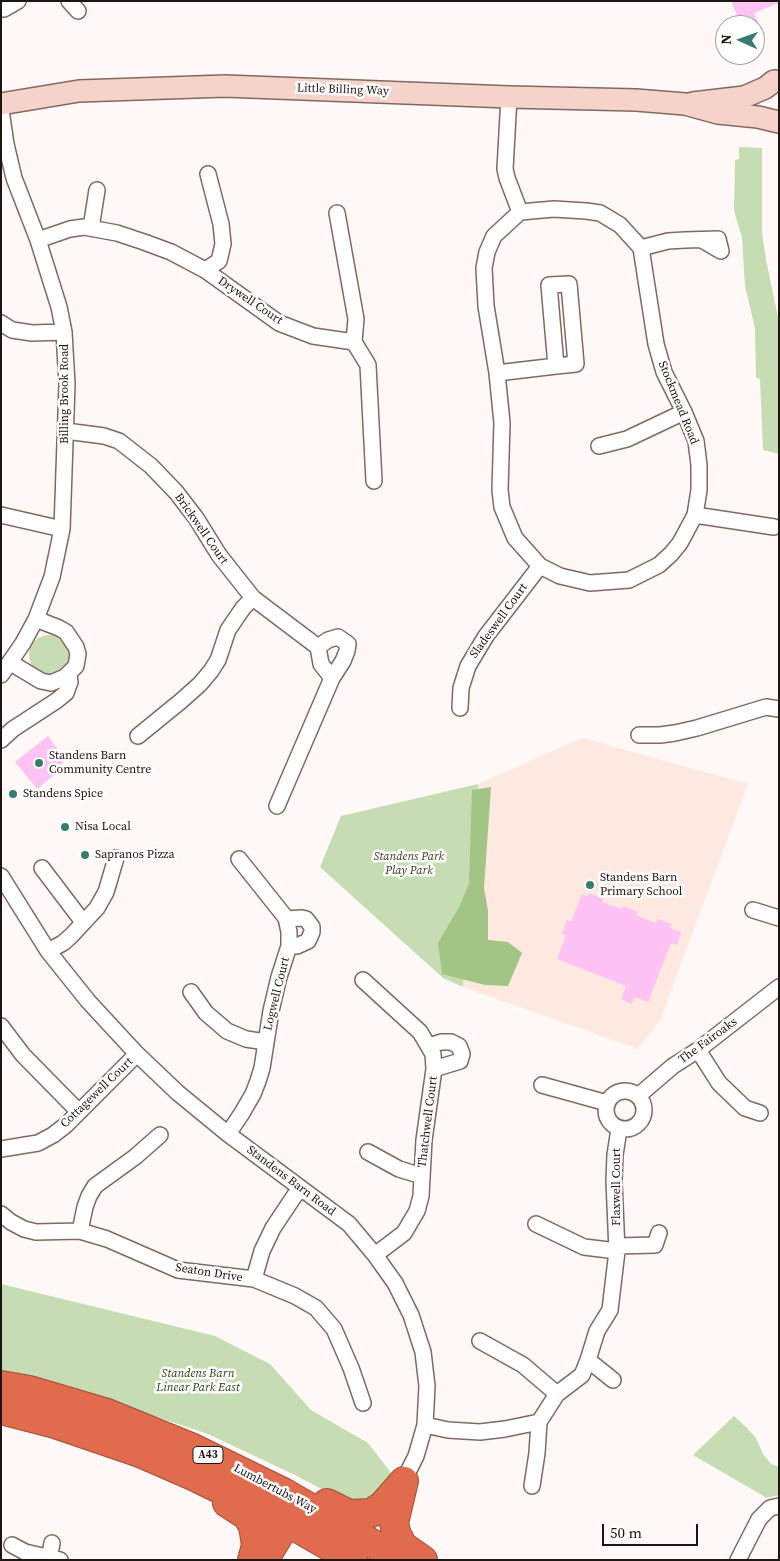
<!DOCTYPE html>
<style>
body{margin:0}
#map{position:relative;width:780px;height:1561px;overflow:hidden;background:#fef8f6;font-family:"Source Serif 4",serif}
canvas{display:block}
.frame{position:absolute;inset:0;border:2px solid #1d1511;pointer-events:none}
.north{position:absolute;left:715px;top:15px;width:50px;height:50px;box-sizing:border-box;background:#fff;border:1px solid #a5a1a0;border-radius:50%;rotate:272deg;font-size:14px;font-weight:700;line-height:20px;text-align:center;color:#1d1511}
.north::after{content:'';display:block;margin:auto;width:18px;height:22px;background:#367c71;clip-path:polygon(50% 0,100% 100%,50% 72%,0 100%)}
.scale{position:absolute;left:602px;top:1524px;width:96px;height:22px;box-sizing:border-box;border:2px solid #1d1511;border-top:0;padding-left:6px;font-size:15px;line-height:18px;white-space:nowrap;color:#1d1511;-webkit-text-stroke:4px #fff;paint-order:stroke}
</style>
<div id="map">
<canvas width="780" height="1561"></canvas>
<div class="frame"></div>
<div class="north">N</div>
<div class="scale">50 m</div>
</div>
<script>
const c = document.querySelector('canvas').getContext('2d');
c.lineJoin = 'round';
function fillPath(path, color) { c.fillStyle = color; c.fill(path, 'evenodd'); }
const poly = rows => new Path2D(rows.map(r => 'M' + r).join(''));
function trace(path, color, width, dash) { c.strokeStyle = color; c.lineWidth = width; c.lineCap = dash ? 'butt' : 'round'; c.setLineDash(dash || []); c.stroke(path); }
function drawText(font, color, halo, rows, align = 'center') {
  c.font = font + ' "Source Serif 4",serif'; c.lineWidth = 5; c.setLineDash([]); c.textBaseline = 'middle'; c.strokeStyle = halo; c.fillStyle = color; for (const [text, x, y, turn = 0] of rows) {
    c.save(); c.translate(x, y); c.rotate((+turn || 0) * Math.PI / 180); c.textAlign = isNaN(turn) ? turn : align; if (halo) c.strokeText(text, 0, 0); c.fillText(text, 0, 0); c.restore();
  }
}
fillPath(poly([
 [582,738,748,784,660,1020,638,1049,463,987,478,784]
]), '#fee9e1');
fillPath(poly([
 [739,147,762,148,762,233,766,260,779,322,779,454,763,450,760,379,756,378,755,328,745,286,742,237,734,211,735,160,739,159],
 '29 655a20 20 0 1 1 40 0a20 20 0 1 1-40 0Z',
 [478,784,463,987,443,978,320,867,341,816],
 [1,1284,215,1336,270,1364,311,1410,368,1443,399,1483,380,1500,344,1501,293,1474,208,1434,82,1392,1,1374],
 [734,1416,747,1428,756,1438,763,1454,771,1464,779,1467,779,1495,767,1498,693,1455]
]), '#c6dcb3');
fillPath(poly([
 [491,787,484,888,488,911,488,940,508,942,522,953,508,986,485,985,442,974,438,943,459,907,469,884,472,790]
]), '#a2c484');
fillPath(poly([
 [731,1,779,1,779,3,754,13,759,25,741,25],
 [48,736,66,760,60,765,63,768,37,789,15,762],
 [589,893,604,899,602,902,622,909,623,906,638,912,636,915,656,923,658,919,672,924,670,928,681,932,677,945,671,943,648,1002,634,997,632,1004,621,999,626,986,557,959,566,935,562,934,567,920,571,922,582,894,588,897]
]), '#fec2f5');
const street = poly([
 [69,1,78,11],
 [4,9,18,1],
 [509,97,505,169,507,178,520,212,554,209,586,211,600,213,620,225,641,248,656,344,664,372,684,412,696,441,699,465,699,490,695,515,680,543,671,554,659,565,629,580,590,583,560,576,540,566,515,538,502,507,500,490,502,423,497,373,486,306,484,268,487,252,494,236,520,212],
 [1,110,6,144,14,178,38,240,59,307,64,332,67,384,62,529,52,577,36,619,23,643,1,675],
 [337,213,356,319,354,342],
 [91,228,97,190],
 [38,240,70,229,84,227,117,233,144,242,171,252,205,270,279,323,313,336,354,342,368,365,374,481],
 [641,248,668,241,685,240,718,239,721,251,702,240],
 [205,270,219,261,223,244,221,224,208,174],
 [1,323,12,330,32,333,64,332],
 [497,373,556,366,549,285,569,284,576,364,556,366],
 [66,431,104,436,119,441,151,466,176,492,196,518,219,555,253,598,318,647,321,664,332,678,277,806],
 [599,446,627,439,684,412],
 [1,515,62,529],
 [695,515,774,527],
 [318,647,328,640,338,637,348,644,347,651,343,661,332,678],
 [11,663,41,681,51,683,65,677,76,666,78,654,76,647,66,632,59,628,36,619],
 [460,708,461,688,468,666,486,636,540,566],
 [639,735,660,735,675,733,697,728,766,707,779,709],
 [138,736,181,701,200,684,211,671,218,660,228,630,243,608,253,598],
 [1,740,13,729,56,701,66,693,70,682,69,675],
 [42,868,83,922],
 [1,876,48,951,88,1001,137,1054,178,1093,228,1134,349,1224,375,1255,395,1283,411,1315,423,1352,427,1386,425,1425,416,1456,401,1486],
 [753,910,779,918],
 [286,919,302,918,306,919,312,927,312,932,308,941,297,946,289,946],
 [48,951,63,943,71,936,97,908,106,892,116,858],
 [363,980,420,1032,433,1054,434,1069,424,1140,421,1196,417,1211,404,1233,375,1255],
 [191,992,206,1013,227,1031,246,1039,266,1042],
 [1,1026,23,1055,79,1112],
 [429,1046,441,1042,451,1042,459,1046,462,1054,460,1061,434,1069],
 [698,1050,719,1083,745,1108,760,1113],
 [542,1085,607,1103],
 '606 1110a19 19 0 1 1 38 0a19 19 0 1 1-38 0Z',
 [638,1096,673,1066,698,1050,779,987],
 [228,1134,242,1113,253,1094,258,1081,262,1068,271,1011,279,977,289,946,289,932,286,918,239,859],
 [1,1149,38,1143,53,1135,66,1125,137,1054],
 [368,1152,399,1169,422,1176],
 [1,1214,11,1222,24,1229,36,1232,80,1231,107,1239,178,1270,254,1279,295,1296,316,1308,334,1329,351,1368,363,1403],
 [536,1224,584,1247,617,1251],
 [80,1231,85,1207,89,1196,95,1186,135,1157,160,1135],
 [617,1246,655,1245,659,1233],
 [254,1279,262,1251,273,1228,295,1195,302,1189],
 [480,1341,523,1365,557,1394],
 [588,1360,613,1380],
 [425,1425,448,1430,480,1432,505,1429,539,1422,557,1394,582,1375,588,1360,597,1331,610,1310,617,1251,614,1181,615,1155,619,1129],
 [532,1486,537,1453,539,1422],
 [12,1545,25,1552,60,1560],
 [49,1559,52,1543],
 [738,1560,759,1519,770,1508,779,1506]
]);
const secondary = poly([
 [693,103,744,97,765,88,774,81],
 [1,104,79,91,225,86,509,97,636,100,685,104,718,113,758,117,779,122]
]);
const highway = poly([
 [1,1385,29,1390,107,1413,193,1448,283,1492,401,1560],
 [1,1410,55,1424,140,1453,195,1477,287,1522,353,1560],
 [403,1485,394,1523,397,1535,403,1546,423,1560],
 [227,1503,247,1516,253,1526,256,1545,252,1560],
 [327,1503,349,1514,371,1513,382,1506,404,1481],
 [269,1552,287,1522,287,1513,283,1505]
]);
trace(street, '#806961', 18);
trace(secondary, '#806961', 24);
trace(highway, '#9c4e38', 30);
trace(street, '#fff', 15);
trace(secondary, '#f6d3ca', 21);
trace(highway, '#e06c4d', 28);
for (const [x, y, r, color] of [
 [39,763,5,"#367c71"],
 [13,794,5,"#367c71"],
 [65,827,5,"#367c71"],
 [85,855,5,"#367c71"],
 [590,885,5,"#367c71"]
]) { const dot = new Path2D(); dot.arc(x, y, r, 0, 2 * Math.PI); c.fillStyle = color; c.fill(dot); trace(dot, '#fff', 2); }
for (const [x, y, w] of [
 [208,1455,30]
]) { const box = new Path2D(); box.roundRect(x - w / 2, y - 8.5, w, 17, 4); c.fillStyle = '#fff'; c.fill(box); trace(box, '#1d1511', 1); }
drawText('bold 11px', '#1d1511', null, [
 ["A43",208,1455]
]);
drawText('12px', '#1d1511', '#fff', [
 ["Little Billing Way",343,90,2],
 ["Drywell Court",250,301,34],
 ["Billing Brook Road",65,394,-90],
 ["Stockmead Road",678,403,68],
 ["Brickwell Court",201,529,55],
 ["Sladeswell Court",499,621,-54],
 ["Logwell Court",277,994,-76],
 ["The Fairoaks",708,1041,-36],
 ["Cottagewell Court",97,1093,-44],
 ["Thatchwell Court",428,1122,-83],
 ["Standens Barn Road",291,1181,37],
 ["Flaxwell Court",617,1187,-90],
 ["Seaton Drive",209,1273,9],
 ["Lumbertubs Way",275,1489,28]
]);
drawText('12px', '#1d1511', '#fff', [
 ["Standens Barn",49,756],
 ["Community Centre",49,770],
 ["Standens Spice",23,794],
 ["Nisa Local",75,827],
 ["Sapranos Pizza",95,855],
 ["Standens Barn",600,878],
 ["Primary School",600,892]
], 'left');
drawText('italic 12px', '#2d4215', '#fff', [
 ["Standens Park",409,857],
 ["Play Park",409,871],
 ["Standens Barn",198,1374],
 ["Linear Park East",198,1388]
]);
</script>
